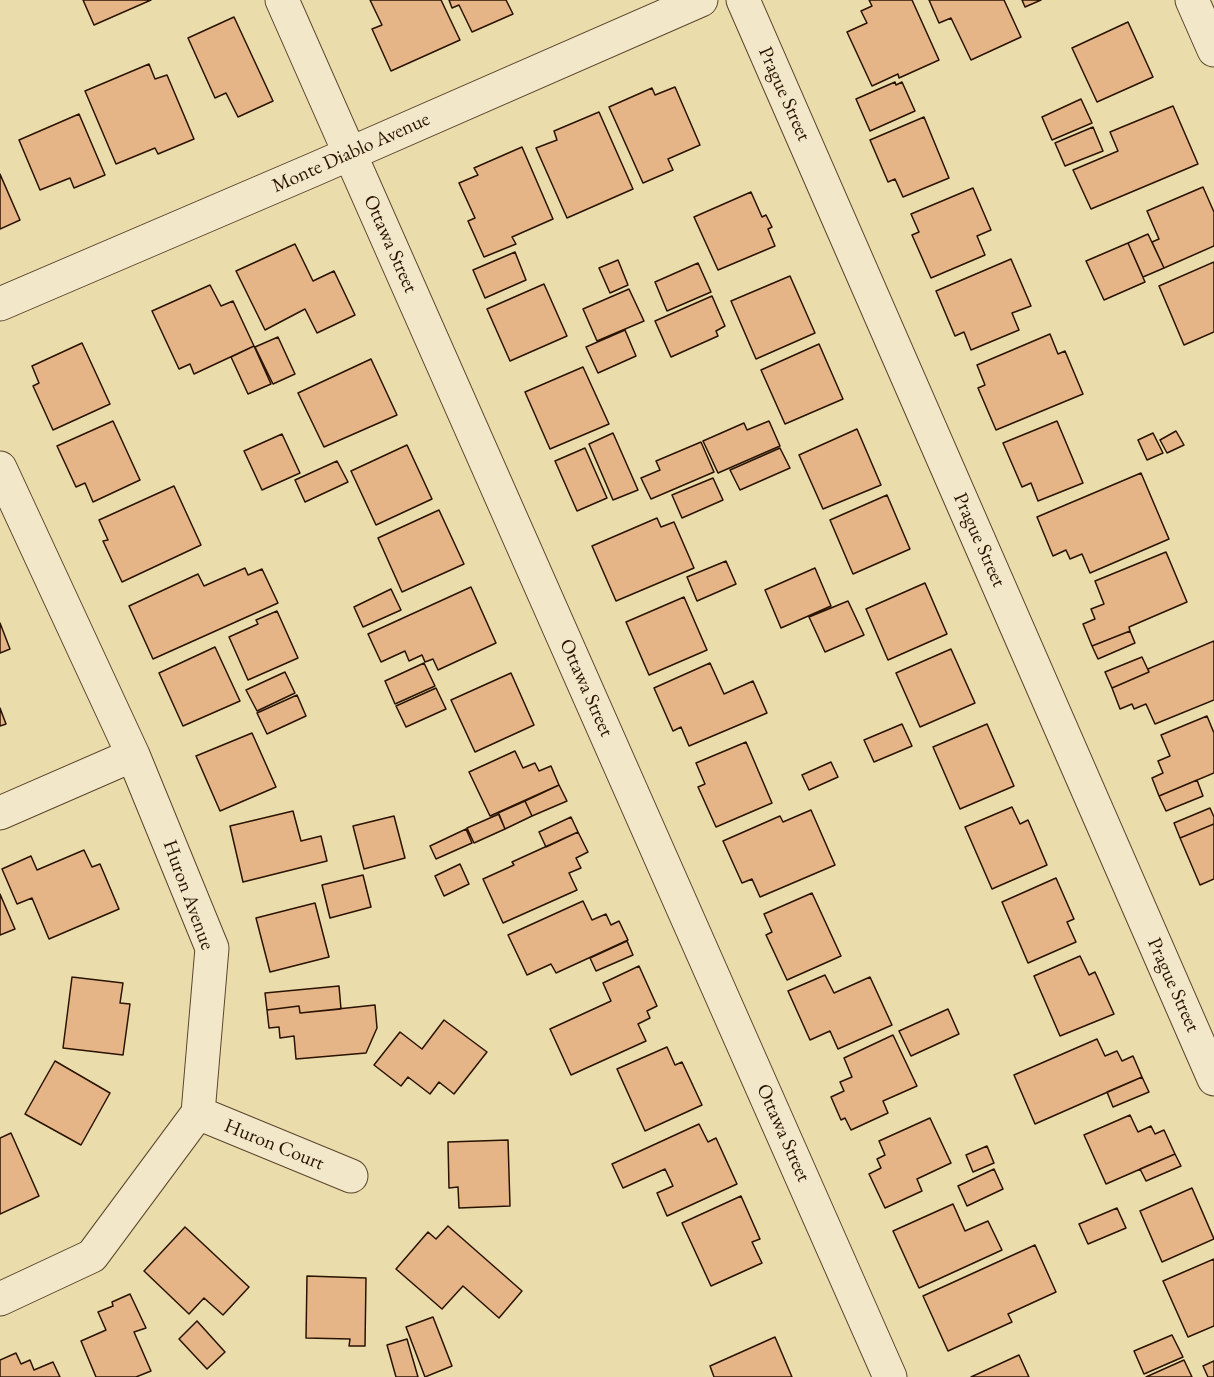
<!DOCTYPE html>
<style>
body{margin:0}
canvas{display:block;background:#ebdcac}
</style>
<canvas width="1214" height="1377"></canvas>
<script>
const c = document.querySelector('canvas').getContext('2d');
c.lineJoin = 'round';
function fillPath(path, color) { c.fillStyle = color; c.fill(path, 'evenodd'); }
const poly = rows => new Path2D(rows.map(r => 'M' + r).join(''));
function trace(path, color, width, dash) { c.strokeStyle = color; c.lineWidth = width; c.lineCap = dash ? 'butt' : 'round'; c.setLineDash(dash || []); c.stroke(path); }
function drawText(font, color, halo, rows, align = 'center') {
  c.font = font + ' "EB Garamond",serif'; c.lineWidth = 4.5; c.setLineDash([]); c.textBaseline = 'middle'; c.strokeStyle = halo; c.fillStyle = color; for (const [text, x, y, turn = 0] of rows) {
    c.save(); c.translate(x, y); c.rotate((+turn || 0) * Math.PI / 180); c.textAlign = isNaN(turn) ? turn : align; if (halo) c.strokeText(text, 0, 0); c.fillText(text, 0, 0); c.restore();
  }
}
const building = poly([
 [83,0,151,0,94,25,83,0],
 [370,0,441,0,460,40,391,71,372,29,382,25,370,0],
 [449,0,506,0,513,14,472,32,459,5,452,8,449,0],
 [869,0,912,0,939,60,899,78,898,74,872,86,847,32,867,23,861,11,872,6,869,0],
 [929,0,1004,0,1021,37,971,60,951,18,939,23,929,0],
 [1022,0,1041,0,1025,7,1022,0],
 [234,17,273,101,238,117,226,93,215,98,188,38,234,17],
 [1128,22,1153,77,1097,102,1072,48,1128,22],
 [149,64,155,79,167,75,194,139,158,154,155,148,116,164,85,91,149,64],
 [895,82,896,85,902,82,915,111,870,131,856,99,895,82],
 [675,87,700,145,668,159,673,170,643,183,609,107,652,88,655,95,675,87],
 [1081,99,1092,123,1052,140,1042,117,1081,99],
 [1173,106,1198,164,1091,209,1073,170,1118,151,1110,132,1173,106],
 [599,112,633,189,567,218,536,148,557,140,554,131,599,112],
 [79,114,105,175,74,188,70,178,40,190,19,140,79,114],
 [924,117,949,178,903,197,895,179,888,182,870,140,924,117],
 [1093,127,1103,151,1065,166,1055,143,1093,127],
 [522,147,553,219,512,237,516,244,484,257,468,221,475,218,459,183,478,175,474,168,522,147],
 [0,174,20,220,0,229,0,174],
 [1203,187,1214,212,1214,246,1164,268,1152,242,1159,239,1147,211,1203,187],
 [973,188,991,230,977,236,985,255,931,278,912,235,919,232,911,214,973,188],
 [751,192,762,217,766,215,772,227,768,229,775,246,718,270,694,217,751,192],
 [1148,234,1164,268,1143,277,1128,243,1148,234],
 [1128,243,1145,282,1104,300,1086,261,1128,243],
 [295,244,313,281,334,271,355,315,317,333,305,309,265,330,236,271,295,244],
 [515,252,526,280,485,298,473,270,515,252],
 [1011,259,1031,306,1012,313,1019,330,971,350,964,332,955,336,936,291,1011,259],
 [618,260,628,285,610,293,599,268,618,260],
 [1214,262,1214,332,1184,345,1159,286,1214,262],
 [698,263,711,292,667,311,655,282,698,263],
 [790,276,815,333,756,359,731,301,790,276],
 [544,284,567,336,510,361,487,309,544,284],
 [210,285,221,306,233,301,254,346,194,374,190,364,179,369,152,311,210,285],
 [629,289,644,321,597,341,583,309,629,289],
 [712,296,725,326,716,331,718,336,671,357,655,321,712,296],
 [625,330,636,356,598,373,586,347,625,330],
 [1050,334,1058,354,1065,351,1083,394,996,430,978,388,985,385,977,365,1050,334],
 [278,337,295,374,273,384,255,347,278,337],
 [82,343,110,404,53,430,33,386,39,383,32,366,82,343],
 [819,344,843,399,785,424,761,370,819,344],
 [254,346,271,384,248,394,231,357,254,346],
 [371,359,397,415,324,447,298,393,371,359],
 [583,367,609,424,550,449,525,392,583,367],
 [113,421,140,480,93,502,85,483,76,487,57,446,113,421],
 [769,421,780,446,718,473,703,441,744,423,747,430,769,421],
 [1057,421,1083,483,1038,501,1031,483,1022,487,1003,443,1057,421],
 [857,429,881,485,823,509,799,455,857,429],
 [1176,431,1184,445,1167,453,1160,440,1176,431],
 [613,433,638,490,613,500,589,444,613,433],
 [1153,433,1163,453,1147,460,1138,440,1153,433],
 [282,434,300,473,262,490,244,451,282,434],
 [701,442,714,472,651,499,641,478,660,470,656,461,701,442],
 [407,445,432,499,376,525,351,471,407,445],
 [585,448,607,498,577,511,555,461,585,448],
 [780,448,790,468,740,490,730,470,780,448],
 [337,461,348,482,305,502,295,480,337,461],
 [1141,473,1169,539,1090,573,1082,554,1070,559,1066,550,1053,556,1037,517,1141,473],
 [713,478,723,500,682,518,672,495,713,478],
 [174,486,201,545,122,582,103,541,108,540,99,520,174,486],
 [887,495,910,549,853,574,830,520,887,495],
 [439,510,464,564,402,592,378,538,439,510],
 [657,518,661,527,674,522,694,568,616,601,592,546,657,518],
 [1166,552,1187,602,1129,627,1130,631,1092,646,1083,624,1095,619,1091,609,1104,604,1095,581,1166,552],
 [726,561,736,584,697,601,687,577,726,561],
 [245,568,248,575,262,569,278,603,153,659,129,606,198,574,204,586,245,568],
 [815,568,831,606,781,628,765,590,815,568],
 [925,583,947,634,888,660,866,609,925,583],
 [471,587,496,643,438,670,433,659,425,662,422,655,409,661,405,651,381,662,368,634,471,587],
 [391,589,401,610,363,627,354,607,391,589],
 [684,597,707,650,649,675,626,622,684,597],
 [848,601,864,635,825,652,809,617,848,601],
 [277,611,298,658,248,680,229,637,258,624,256,620,277,611],
 [0,623,10,649,0,653,0,623],
 [1130,631,1135,643,1098,659,1092,646,1130,631],
 [1214,641,1214,700,1155,724,1146,704,1134,709,1132,704,1120,709,1112,688,1149,672,1148,669,1214,641],
 [215,647,240,701,183,726,159,673,215,647],
 [951,649,975,703,920,727,896,673,951,649],
 [1142,657,1149,672,1112,688,1105,672,1142,657],
 [424,663,435,686,395,704,385,681,424,663],
 [710,663,724,694,753,681,767,713,689,746,681,727,673,731,654,688,710,663],
 [285,672,295,693,257,711,246,690,285,672],
 [511,673,534,725,475,752,451,700,511,673],
 [436,688,446,709,406,727,396,706,436,688],
 [297,695,306,716,267,734,257,713,297,695],
 [0,708,6,724,0,726,0,708],
 [1207,716,1214,733,1214,773,1159,796,1152,778,1163,773,1158,761,1170,756,1161,735,1207,716],
 [902,724,912,746,874,762,864,740,902,724],
 [987,724,1014,786,960,809,933,747,987,724],
 [252,733,276,787,220,811,196,756,252,733],
 [746,742,772,803,716,827,698,787,705,784,696,763,746,742],
 [515,751,523,768,535,763,539,771,551,766,559,785,490,816,469,772,515,751],
 [831,762,838,777,809,790,802,775,831,762],
 [1197,780,1203,796,1166,811,1159,796,1197,780],
 [559,785,567,801,532,816,525,801,559,785],
 [525,801,532,816,505,829,498,813,525,801],
 [1012,807,1020,824,1028,820,1047,865,992,889,965,827,1012,807],
 [1210,808,1214,817,1214,824,1180,838,1174,823,1210,808],
 [811,810,835,865,760,897,752,879,742,883,723,841,780,816,783,822,811,810],
 [293,811,301,841,321,836,327,861,243,882,230,826,293,811],
 [499,814,505,829,474,843,467,828,499,814],
 [394,816,405,858,364,869,353,826,394,816],
 [571,817,578,832,546,847,539,832,571,817],
 [1214,824,1214,879,1200,885,1180,838,1214,824],
 [466,829,472,843,436,859,430,846,466,829],
 [578,832,588,852,576,858,581,868,569,873,577,890,503,923,483,879,514,865,512,862,578,832],
 [84,850,92,867,100,864,119,909,49,939,32,898,17,904,2,869,31,856,37,870,84,850],
 [460,864,469,884,444,896,435,876,460,864],
 [363,875,371,907,330,918,322,885,363,875],
 [1056,878,1074,919,1067,922,1076,942,1028,963,1002,902,1056,878],
 [812,893,841,956,787,980,766,935,772,932,764,914,812,893],
 [0,894,15,929,0,935,0,894],
 [583,901,592,920,606,914,611,925,619,921,628,940,556,973,551,964,527,975,508,935,583,901],
 [315,903,329,957,270,972,256,918,315,903],
 [627,941,633,955,596,971,590,958,627,941],
 [1080,956,1089,975,1095,972,1114,1014,1060,1036,1034,976,1080,956],
 [639,966,657,1006,647,1011,650,1018,638,1024,646,1041,571,1075,550,1029,611,1001,603,983,639,966],
 [825,975,834,993,870,977,892,1025,838,1049,830,1031,810,1040,788,991,825,975],
 [72,977,123,983,120,1003,130,1004,123,1055,63,1048,72,977],
 [339,986,341,1009,300,1013,299,1006,267,1010,265,993,339,986],
 [375,1005,377,1028,366,1053,296,1059,294,1036,280,1038,279,1027,269,1028,267,1010,299,1006,300,1013,375,1005],
 [948,1009,959,1034,911,1056,899,1031,948,1009],
 [444,1020,487,1052,454,1094,439,1082,430,1094,408,1077,401,1086,374,1065,400,1032,422,1049,444,1020],
 [893,1035,917,1086,883,1101,888,1113,851,1130,845,1118,841,1120,831,1097,844,1091,840,1082,852,1077,844,1058,893,1035],
 [1097,1039,1105,1056,1117,1051,1122,1061,1133,1056,1142,1077,1035,1124,1014,1075,1097,1039],
 [667,1047,675,1065,682,1062,702,1105,645,1131,617,1069,667,1047],
 [55,1061,110,1093,81,1145,25,1114,55,1061],
 [1142,1077,1149,1092,1113,1107,1107,1092,1142,1077],
 [1130,1115,1138,1132,1151,1126,1155,1134,1164,1130,1175,1154,1106,1184,1084,1135,1130,1115],
 [930,1118,951,1163,917,1179,922,1191,885,1208,869,1174,881,1168,877,1159,885,1155,879,1141,930,1118],
 [699,1124,708,1142,716,1138,737,1184,667,1216,657,1193,673,1186,665,1169,623,1188,612,1164,699,1124],
 [11,1133,39,1196,0,1214,0,1138,11,1133],
 [508,1140,510,1206,459,1208,458,1187,449,1188,448,1142,508,1140],
 [987,1146,994,1163,973,1172,966,1155,987,1146],
 [1175,1154,1181,1166,1146,1181,1140,1169,1175,1154],
 [994,1169,1003,1189,967,1206,958,1186,994,1169],
 [1192,1188,1214,1239,1162,1262,1140,1211,1192,1188],
 [741,1196,760,1239,752,1242,762,1263,711,1286,682,1223,741,1196],
 [953,1204,965,1231,988,1221,1002,1250,919,1288,893,1231,953,1204],
 [1117,1208,1126,1228,1088,1244,1079,1224,1117,1208],
 [448,1226,522,1291,499,1318,463,1286,442,1309,396,1269,428,1232,436,1239,448,1226],
 [185,1227,249,1287,223,1315,204,1298,189,1314,144,1271,185,1227],
 [1035,1245,1056,1292,1008,1314,1012,1322,948,1351,923,1296,1035,1245],
 [1214,1259,1214,1326,1188,1337,1163,1281,1214,1259],
 [307,1276,366,1278,365,1346,349,1346,350,1339,306,1338,307,1276],
 [130,1294,146,1328,134,1332,151,1371,136,1377,96,1377,81,1341,106,1330,98,1312,113,1306,112,1302,130,1294],
 [433,1317,452,1366,425,1377,406,1327,433,1317],
 [197,1321,225,1352,207,1369,179,1339,197,1321],
 [1172,1335,1183,1357,1144,1374,1134,1351,1172,1335],
 [775,1337,792,1377,714,1377,710,1366,775,1337],
 [407,1339,418,1377,396,1377,387,1345,407,1339],
 [16,1353,21,1364,30,1360,34,1370,53,1362,60,1377,0,1377,0,1360,16,1353],
 [1019,1355,1029,1377,971,1377,1019,1355],
 [1184,1360,1192,1377,1146,1377,1184,1360],
 [1214,1361,1214,1377,1208,1377,1203,1366,1214,1361]
]);
fillPath(building, '#e5b587');
trace(building, '#2a1300', 1.5);
const minor = poly([
 [282,0,890,1377],
 [743,0,1214,1079],
 [1192,0,1214,50],
 [0,304,315,169,701,0],
 [0,468,133,755,212,948,198,1113,92,1256,0,1299],
 [0,813,133,755],
 [198,1113,351,1176]
]);
trace(minor, '#5a452b', 35);
trace(minor, '#f2e8c9', 33);
drawText('20px', '#2a1300', '#f2e8c9', [
 ["Prague Street",784,94,66],
 ["Monte Diablo Avenue",351,153,-24],
 ["Ottawa Street",390,244,66],
 ["Prague Street",979,540,66],
 ["Ottawa Street",586,688,66],
 ["Huron Avenue",188,895,70],
 ["Prague Street",1173,985,66],
 ["Ottawa Street",783,1133,66],
 ["Huron Court",274,1145,22]
]);
</script>
